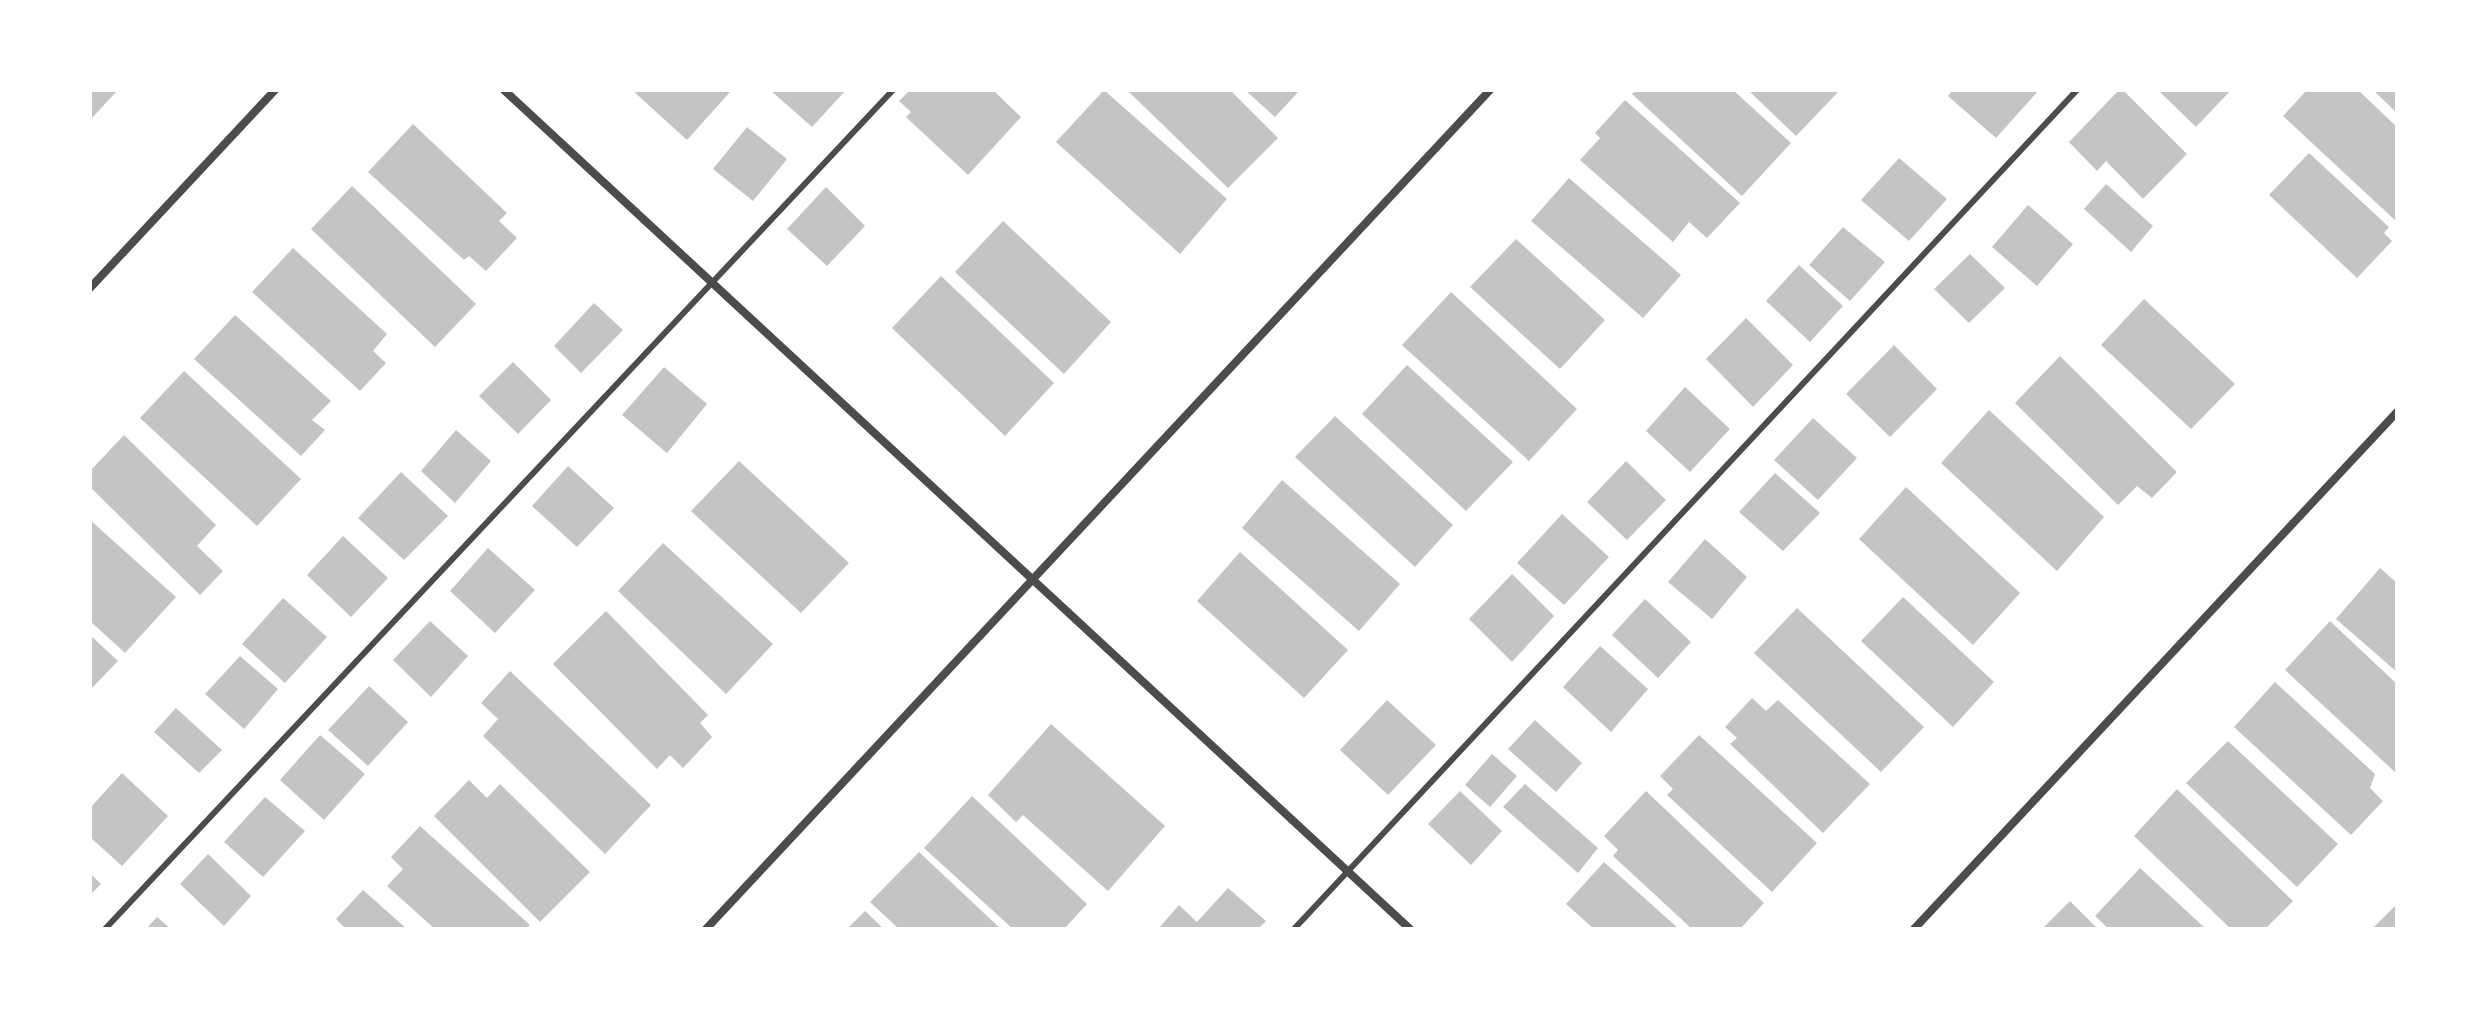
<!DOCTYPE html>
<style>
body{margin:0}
#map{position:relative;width:2487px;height:1019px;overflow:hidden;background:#fff;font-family:"Zilla Slab",serif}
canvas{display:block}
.frame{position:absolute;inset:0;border:92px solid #fff;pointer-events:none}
</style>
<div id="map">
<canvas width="2487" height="1019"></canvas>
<div class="frame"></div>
</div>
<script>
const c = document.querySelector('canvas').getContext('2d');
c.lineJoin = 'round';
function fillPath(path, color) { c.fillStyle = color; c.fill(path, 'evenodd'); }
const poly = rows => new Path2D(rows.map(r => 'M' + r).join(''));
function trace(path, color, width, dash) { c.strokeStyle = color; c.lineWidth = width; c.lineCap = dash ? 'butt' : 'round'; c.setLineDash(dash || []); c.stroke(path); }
fillPath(poly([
 [90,90,118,90,90,120],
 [632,90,728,90,730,92,687,140],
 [770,90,846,90,812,127],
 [910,90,993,90,1021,117,968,175,906,117,911,112,899,101],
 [1104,90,1227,199,1180,254,1056,142],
 [1127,90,1230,90,1278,138,1228,188],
 [1245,90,1300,90,1275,117],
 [1636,90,1733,90,1791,143,1742,196,1632,94],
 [1748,90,1840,90,1796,136],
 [1953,90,2039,90,1996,138,1948,96],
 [2119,90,2123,90,2187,154,2143,199,2106,161,2097,171,2069,142],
 [2158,90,2231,90,2196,127],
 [2307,90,2358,90,2397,127,2397,222,2283,116],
 [2373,90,2397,90,2397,113],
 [1625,100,1740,203,1707,238,1689,222,1673,242,1580,160,1600,138,1595,133],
 [413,124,507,213,499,221,517,238,486,271,469,256,464,260,368,172],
 [747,127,787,159,753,201,713,169],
 [2309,153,2389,227,2384,233,2392,241,2357,278,2269,195],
 [1899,158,1947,199,1909,241,1861,200],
 [1569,178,1681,275,1643,318,1531,221],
 [2106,184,2153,226,2131,252,2084,209],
 [352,186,476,304,435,347,311,229],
 [826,187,865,226,827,266,787,229],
 [2028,205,2073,244,2037,286,1992,247],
 [1003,221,1111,322,1064,374,955,272],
 [1843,227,1885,262,1850,301,1809,265],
 [1516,239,1605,320,1560,369,1470,287],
 [293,248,387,334,373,351,386,363,360,391,252,292],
 [1970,254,2005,288,1969,323,1934,289],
 [1799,265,1843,306,1810,342,1766,301],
 [941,276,1054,383,1005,436,892,328],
 [1451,292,1577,409,1529,461,1402,345],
 [2144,299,2235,384,2191,429,2101,345],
 [594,303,623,330,581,373,554,346],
 [235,315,331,401,312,420,325,430,301,456,194,359],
 [1746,318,1793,365,1753,407,1706,359],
 [1894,345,1937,389,1890,437,1846,394],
 [2060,356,2177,472,2152,498,2137,486,2118,505,2015,403],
 [513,362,551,400,518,434,479,396],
 [1407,365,1513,462,1466,511,1362,414],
 [664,367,707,404,667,453,622,415],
 [184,371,301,479,257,526,140,418],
 [1685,387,1730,429,1690,472,1646,431],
 [1989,410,2104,517,2057,571,1941,463],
 [1335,416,1453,525,1415,567,1295,457],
 [1813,418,1857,458,1818,500,1774,460],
 [456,430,491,461,455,503,421,471],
 [124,435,216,525,197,546,223,571,200,595,90,487,90,471],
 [739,461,849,563,801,613,691,511],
 [1626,461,1666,500,1627,540,1587,502],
 [568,466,614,508,577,547,532,506],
 [401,472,448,516,404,560,358,518],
 [1775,473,1820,513,1783,551,1739,512],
 [1282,480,1400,584,1359,631,1242,528],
 [1906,487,2020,593,1973,645,1859,539],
 [1562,514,1609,557,1564,605,1517,563],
 [90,520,176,597,125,653,90,621],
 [343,536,388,578,351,617,307,575],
 [1705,539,1747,577,1712,619,1668,582],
 [663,543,773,644,726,694,618,591],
 [488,548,535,590,495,633,450,591],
 [1240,552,1348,650,1304,698,1197,601],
 [2380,568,2397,583,2397,672,2336,619],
 [1512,574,1554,616,1512,662,1469,619],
 [1903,597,1994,682,1953,727,1861,641],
 [283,598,327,637,285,683,242,644],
 [1645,599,1691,642,1658,678,1612,635],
 [1797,608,1924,727,1881,772,1754,653],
 [606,611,708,715,700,723,712,737,683,768,670,755,657,769,553,664],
 [430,621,468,656,431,697,393,660],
 [2330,621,2397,684,2397,774,2285,670],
 [90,635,118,661,90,690],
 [1600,646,1648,689,1611,732,1563,687],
 [240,656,278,689,244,729,205,694],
 [510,671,651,805,605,854,483,736,498,719,481,703],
 [2275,682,2375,774,2370,788,2383,801,2351,835,2234,727],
 [369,686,408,722,368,766,328,730],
 [1752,698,1766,711,1778,700,1870,784,1823,833,1730,744,1737,738,1725,727],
 [1387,700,1436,745,1388,795,1340,750],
 [176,708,222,750,199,773,154,732],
 [1535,720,1582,763,1556,792,1508,749],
 [1051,724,1165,826,1108,891,1023,815,1016,822,988,795],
 [320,735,365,774,324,820,280,780],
 [1699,735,1817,843,1772,892,1667,795,1673,789,1660,776],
 [2228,741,2338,844,2297,887,2186,783],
 [1492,754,1517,776,1490,807,1465,785],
 [122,773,168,816,122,866,90,837,90,808],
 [469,780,487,798,500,784,590,872,540,922,434,816],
 [1525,784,1598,848,1578,873,1503,807],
 [2177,789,2293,901,2265,929,2231,929,2134,836],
 [1460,791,1502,831,1471,865,1428,824],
 [1646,791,1764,903,1740,929,1692,929,1613,856,1618,850,1604,836],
 [972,796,1087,904,1064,929,1013,929,924,848],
 [265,797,305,831,263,877,224,842],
 [420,826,530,925,526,929,435,929,387,886,403,869,391,857],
 [919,852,1001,929,899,929,870,902],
 [208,854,251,896,224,926,180,884],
 [1604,862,1679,929,1594,929,1566,904],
 [2140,868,2206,929,2109,929,2095,916],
 [90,873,101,884,90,895],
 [1228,888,1266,921,1258,929,1158,929,1179,905,1197,922],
 [363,890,407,929,346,929,336,919],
 [2070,901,2098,929,2042,929],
 [2397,904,2397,929,2372,929],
 [865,911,884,929,847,929],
 [157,917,171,929,146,929]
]), '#c4c4c4');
trace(poly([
 [105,929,893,90],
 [1294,929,2077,90]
]), '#4c4c4c', 6);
trace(poly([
 [504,90,1410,929],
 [90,288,275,90],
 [706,929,1490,90],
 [1914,929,2397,412]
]), '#4c4c4c', 8);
</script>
